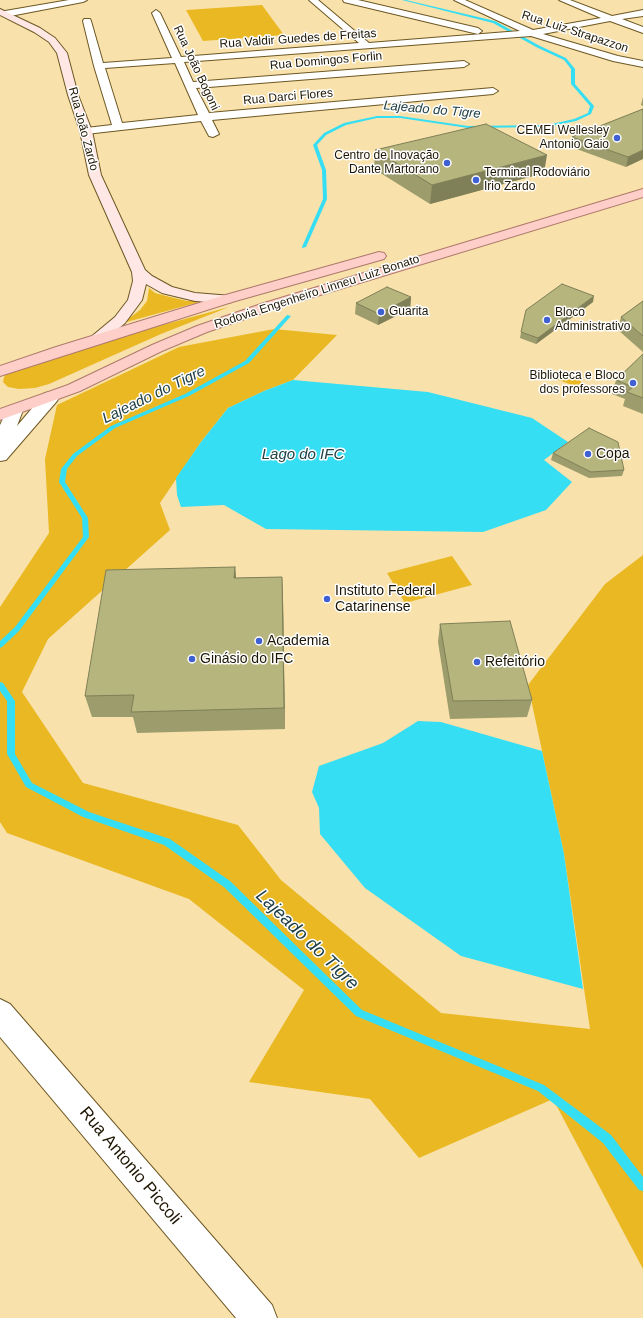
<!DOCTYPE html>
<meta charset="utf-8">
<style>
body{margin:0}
canvas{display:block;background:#f8e1aa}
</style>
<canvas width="643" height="1318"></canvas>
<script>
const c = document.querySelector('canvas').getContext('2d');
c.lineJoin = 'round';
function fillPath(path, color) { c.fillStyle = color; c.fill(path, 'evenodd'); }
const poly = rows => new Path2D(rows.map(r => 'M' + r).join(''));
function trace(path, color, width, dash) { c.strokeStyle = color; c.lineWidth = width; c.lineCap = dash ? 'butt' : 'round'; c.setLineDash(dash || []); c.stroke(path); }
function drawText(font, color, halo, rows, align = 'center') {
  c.font = font + ' Arial,sans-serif'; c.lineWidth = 3; c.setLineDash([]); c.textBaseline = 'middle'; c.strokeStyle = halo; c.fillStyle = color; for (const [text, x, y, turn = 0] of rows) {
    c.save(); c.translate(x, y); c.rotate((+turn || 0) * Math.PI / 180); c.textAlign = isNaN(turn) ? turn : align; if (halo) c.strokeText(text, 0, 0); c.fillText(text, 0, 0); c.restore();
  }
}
fillPath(poly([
 [262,5,284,35,203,41,186,10],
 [149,288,155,293,170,297,187,301,203,301,123,323,140,310,147,301],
 [229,307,161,334,49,384,35,388,19,389,8,387,3,382,4,377,8,371,122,336],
 [274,329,337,335,293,380,264,391,228,408,201,442,160,503,170,530,48,639,22,692,83,783,238,825,281,880,441,1013,590,1029,564,854,528,685,605,584,643,555,643,1269,553,1099,419,1158,370,1099,249,1082,304,990,189,899,7,833,0,822,0,607,49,533,45,459,57,405,179,347],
 [579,375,583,389,553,378],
 [452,556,472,585,405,603,387,573]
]), '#eab823');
fillPath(poly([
 [293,380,428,392,532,418,568,442,544,460,572,482,546,510,483,532,266,529,224,505,181,507,177,495,176,478,201,442,228,408,264,391],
 [418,721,441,722,542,751,564,854,583,989,461,956,365,888,320,834,319,808,312,792,319,766,383,743]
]), '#36def3');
fillPath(poly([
 [402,0,406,0,495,21,540,46,566,58,575,69,575,84,594,106,591,114,576,121,547,127,468,128,400,118,377,118,346,125,326,135,317,145,326,170,327,199,306,247,302,248,302,247,323,199,322,170,313,145,324,133,344,123,377,116,400,116,468,126,547,125,574,119,588,113,590,106,571,84,571,69,564,60,538,48,493,23,402,0],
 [287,315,291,316,249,363,189,396,115,428,77,456,67,469,65,482,88,518,89,537,19,631,2,647,0,648,0,641,15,627,83,537,82,518,59,482,61,469,73,454,111,426,185,394,245,361,287,315],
 [0,682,3,683,15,701,15,754,32,783,89,812,170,839,230,881,362,1010,544,1085,611,1135,643,1177,643,1191,639,1190,603,1143,538,1091,356,1016,224,887,164,845,83,817,26,787,7,754,7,701,0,691,0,682]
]), '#36def3');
const minor = poly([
 [69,0,87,0,83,2,5,17,1,14,5,11,69,0],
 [309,0,318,0,369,43,520,31,454,0,465,0,533,30,601,18,559,0,570,0,612,16,643,10,643,16,622,19,643,27,643,33,610,21,543,34,618,56,643,61,643,67,613,61,531,36,184,62,193,82,464,61,469,64,464,67,196,88,209,113,493,88,498,91,493,94,212,120,219,134,213,137,209,136,201,121,86,134,80,131,86,128,112,125,94,66,83,21,84,19,90,19,91,21,103,63,172,58,152,13,156,10,160,13,181,57,359,43,309,0],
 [175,63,198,115,122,123,105,68,175,63],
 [343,0,358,0,478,28,482,31,478,34,344,2,343,0],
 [51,392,57,393,59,397,57,401,6,460,0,461,0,425,9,406,15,405,21,406,23,410,17,426,45,393,51,392],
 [0,999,10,1004,272,1305,277,1318,236,1318,0,1037,0,999]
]);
const secondary = poly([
 [0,9,40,28,55,38,67,53,78,95,92,131,101,175,145,270,152,276,172,287,195,293,232,296,234,299,232,302,227,303,195,301,162,293,146,284,142,300,125,323,101,343,96,345,91,343,88,340,91,337,115,317,128,300,133,281,132,272,89,175,80,131,68,95,57,53,49,42,34,32,0,15,0,9]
]);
const primary = poly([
 [643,189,643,197,274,309,207,332,162,351,80,391,0,420,0,409,68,385,152,345,197,326,264,303,643,189],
 [379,252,384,253,386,256,384,259,232,302,0,376,0,366,56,347,222,296,379,252]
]);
trace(minor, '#6d5824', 2);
trace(secondary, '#6d5824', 2);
trace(primary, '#ae796b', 2);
fillPath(minor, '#fff');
fillPath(secondary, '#fee7e4');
fillPath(primary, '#fdcfc8');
fillPath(poly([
 [643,97,643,106,641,105],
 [643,109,626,167,571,147,572,137],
 [375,150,544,173,430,204,374,169],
 [411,297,410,309,378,325,355,314,356,303],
 [643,301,643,352,618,330,621,317],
 [593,302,536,344,520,338,521,332],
 [643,354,643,414,623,406,625,399,612,394,616,380],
 [553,453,624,470,622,476,589,478,551,460],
 [235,567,236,578,282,577,283,599,285,729,137,733,133,717,92,717,85,696],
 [440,624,532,700,527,717,450,719,438,642]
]), '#9d9c6c');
fillPath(poly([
 [643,150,643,159,626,167,628,157],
 [547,155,544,173,430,204,432,185],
 [594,296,593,302,536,344,538,338],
 [411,297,410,309,378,325,379,314],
 [235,567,237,589,234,578],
 [282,577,283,599,285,729,284,708]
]), '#7f7f58');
const building = poly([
 [643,109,643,150,628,157,572,137,643,109],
 [486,124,547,155,432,185,375,150,486,124],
 [562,284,594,296,538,338,521,332,526,310,562,284],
 [387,287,411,297,379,314,356,303,387,287],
 [643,301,643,336,621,317,643,301],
 [643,354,643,398,627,392,633,387,616,380,643,354],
 [589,428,618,442,624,470,591,472,553,453,589,428],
 [235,567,234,578,282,577,284,708,131,712,134,695,85,696,106,570,235,567],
 [510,621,532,700,453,701,440,624,510,621]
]);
fillPath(building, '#b6b57d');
trace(building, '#7f7f58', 1);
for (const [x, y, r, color] of [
 [617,138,4,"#3f60d2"],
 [447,163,4,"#3f60d2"],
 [476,180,4,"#3f60d2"],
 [381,312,4,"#3f60d2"],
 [547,320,4,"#3f60d2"],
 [633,383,4,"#3f60d2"],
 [588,454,4,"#3f60d2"],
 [327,599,4,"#3f60d2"],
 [259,641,4,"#3f60d2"],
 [192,659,4,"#3f60d2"],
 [477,662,4,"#3f60d2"]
]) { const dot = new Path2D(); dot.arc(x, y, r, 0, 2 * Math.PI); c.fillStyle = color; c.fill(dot); trace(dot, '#fff', 1.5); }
drawText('12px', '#1e1602', '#fff', [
 ["Rua Luiz Strapazzon",575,32,18],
 ["Rua Valdir Guedes de Freitas",298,39,-4],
 ["Rua Domingos Forlin",326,61,-5],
 ["Rua João Bogoni",196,68,65],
 ["Rua Darci Flores",288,97,-5],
 ["Rua João Zardo",83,129,75],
 ["Rodovia Engenheiro Linneu Luiz Bonato",317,292,-18]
]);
drawText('12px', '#1e1602', '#fff', [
 ["CEMEI Wellesley",609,131],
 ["Antonio Gaio",609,145],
 ["Centro de Inovação",439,156],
 ["Dante Martorano",439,170],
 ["Terminal Rodoviário",484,173,"left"],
 ["Irio Zardo",484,187,"left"],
 ["Guarita",389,312,"left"],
 ["Bloco",555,313,"left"],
 ["Administrativo",555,327,"left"],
 ["Biblioteca e Bloco",625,376],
 ["dos professores",625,390]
], 'right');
drawText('italic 13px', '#204045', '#fff', [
 ["Lajeado do Tigre",432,110,5]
]);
drawText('14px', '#1e1602', '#fff', [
 ["Copa",596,454],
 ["Instituto Federal",335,591],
 ["Catarinense",335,607],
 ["Academia",267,641],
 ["Ginásio do IFC",200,659],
 ["Refeitório",485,662]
], 'left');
drawText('italic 15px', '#204045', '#fff', [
 ["Lajeado do Tigre",154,395,-26],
 ["Lago do IFC",303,455]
]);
drawText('17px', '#1e1602', '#fff', [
 ["Rua Antonio Piccoli",130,1166,50]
]);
drawText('italic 18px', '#204045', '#fff', [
 ["Lajeado do Tigre",307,940,44]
]);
</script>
